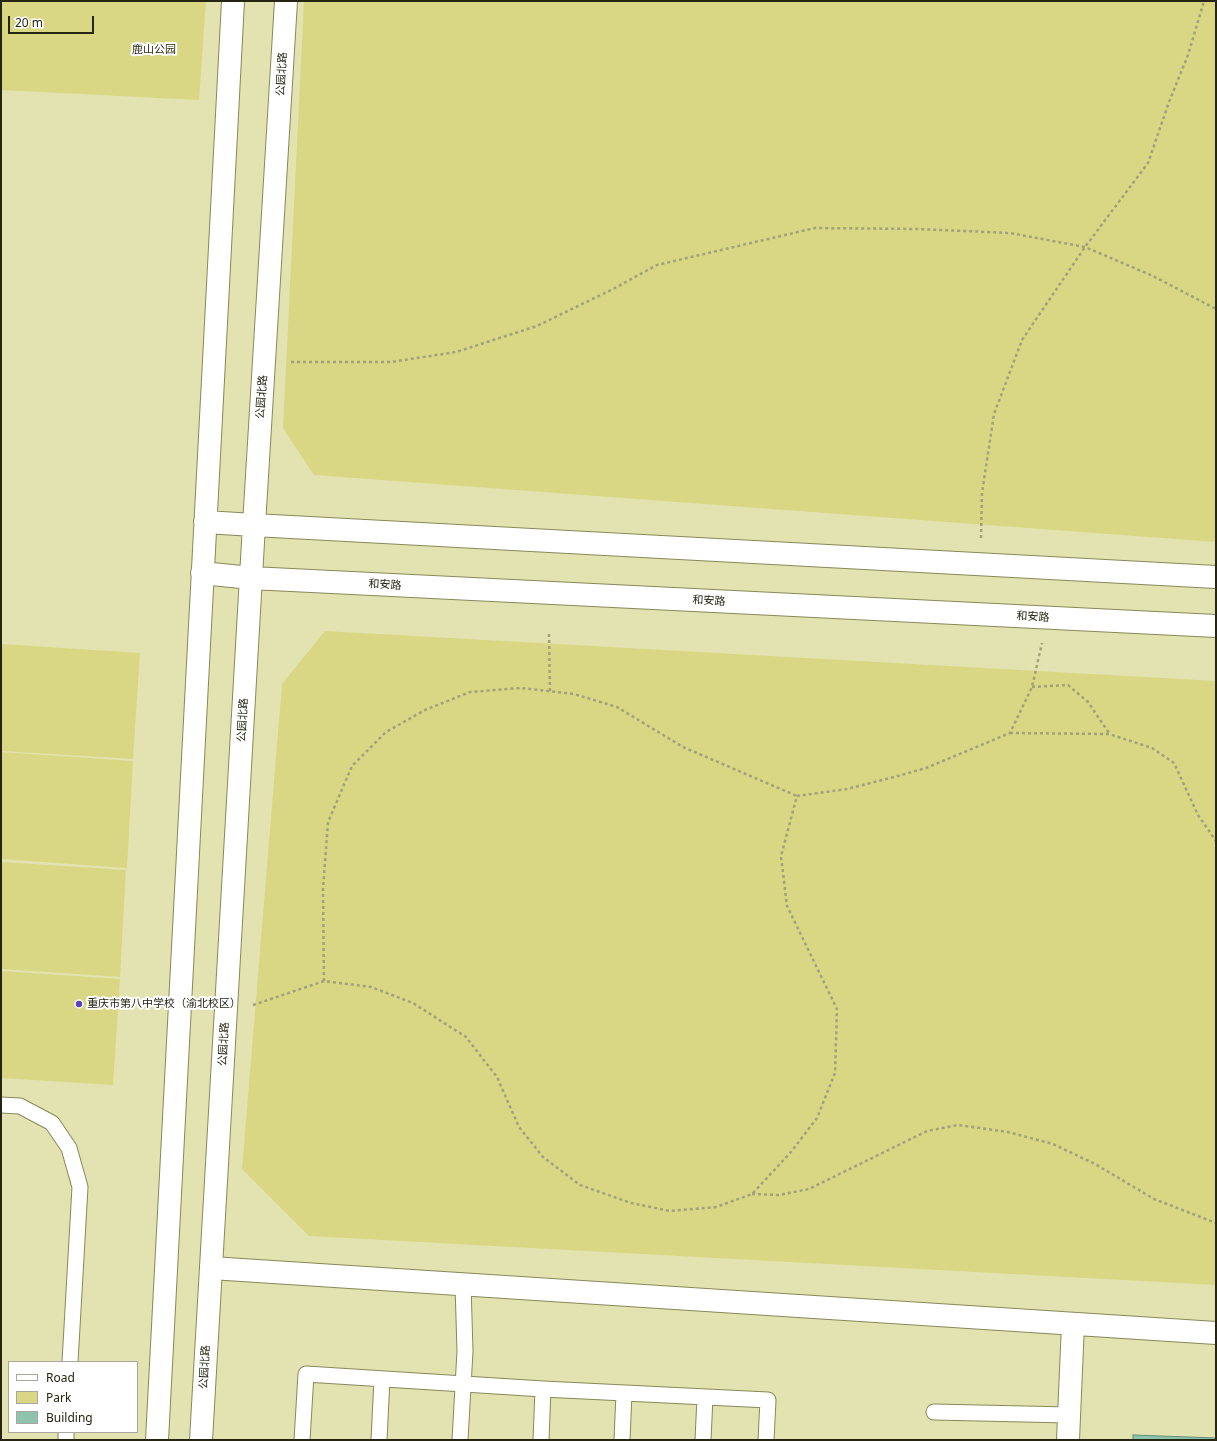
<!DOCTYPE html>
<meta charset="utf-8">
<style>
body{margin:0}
#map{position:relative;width:1217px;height:1441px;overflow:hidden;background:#e3e3b1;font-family:"Noto Sans",sans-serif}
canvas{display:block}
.frame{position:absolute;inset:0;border:2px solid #252512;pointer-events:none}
.legend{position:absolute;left:8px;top:1361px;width:130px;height:72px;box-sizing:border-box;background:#fff;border:1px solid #a8a8a0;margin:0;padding:5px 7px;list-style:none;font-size:12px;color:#252512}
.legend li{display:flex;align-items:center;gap:8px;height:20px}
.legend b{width:20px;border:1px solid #a8a8a0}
.scale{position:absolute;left:8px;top:16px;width:86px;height:18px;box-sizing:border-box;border:2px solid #252512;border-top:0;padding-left:5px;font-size:12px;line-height:14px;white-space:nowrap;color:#252512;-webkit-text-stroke:3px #fff;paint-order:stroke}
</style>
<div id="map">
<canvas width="1217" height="1441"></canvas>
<div class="frame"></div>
<ul class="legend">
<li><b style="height:5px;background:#fff"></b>Road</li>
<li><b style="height:11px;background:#d9d784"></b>Park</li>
<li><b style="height:11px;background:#8ec4ae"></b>Building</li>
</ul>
<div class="scale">20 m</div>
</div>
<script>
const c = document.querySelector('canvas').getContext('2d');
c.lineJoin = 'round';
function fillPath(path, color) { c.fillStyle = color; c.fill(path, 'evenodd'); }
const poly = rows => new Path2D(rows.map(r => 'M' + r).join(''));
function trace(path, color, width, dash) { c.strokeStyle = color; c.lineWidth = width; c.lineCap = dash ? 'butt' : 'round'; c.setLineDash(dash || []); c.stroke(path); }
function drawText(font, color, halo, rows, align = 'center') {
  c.font = font + ' "Noto Sans","Noto Sans SC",sans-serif'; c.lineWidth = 4; c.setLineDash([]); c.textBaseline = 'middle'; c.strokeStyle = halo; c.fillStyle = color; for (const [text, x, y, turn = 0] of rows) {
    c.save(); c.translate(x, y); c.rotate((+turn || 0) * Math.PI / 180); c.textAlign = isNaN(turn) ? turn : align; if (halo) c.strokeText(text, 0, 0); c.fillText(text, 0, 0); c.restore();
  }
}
fillPath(poly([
 [1,1,206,1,199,100,1,90],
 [304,1,1216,1,1216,542,314,475,283,428],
 [325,631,1216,681,1216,1285,309,1236,242,1169,282,684],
 [1,644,140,653,133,759,1,751],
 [1,752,133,761,127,868,1,859],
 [1,862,126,870,120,977,1,969],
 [1,971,120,979,113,1085,1,1078]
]), '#d9d784');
const building = poly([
 [1133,1435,1216,1438,1216,1440,1133,1440,1133,1435]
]);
fillPath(building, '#8ec4ae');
trace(building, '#5c907c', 1);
const service = poly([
 [1,1105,20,1106,52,1123,69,1148,80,1187,70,1362],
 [934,1412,1069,1415],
 [66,1440,66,1432],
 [302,1440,306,1374,543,1389,768,1400,766,1440],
 [379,1440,382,1379],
 [460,1440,465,1351,463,1285],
 [541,1440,543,1389],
 [622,1440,624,1393],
 [703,1440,705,1397]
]);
const tertiary = poly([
 [211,1268,1216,1333],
 [1068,1440,1073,1324]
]);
const secondary = poly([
 [205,522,254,525,1216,577],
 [202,573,251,578,1216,626],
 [157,1440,233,1],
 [201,1440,254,525,286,1]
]);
trace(service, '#888859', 17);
trace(tertiary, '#888859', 24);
trace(secondary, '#888859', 24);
trace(poly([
 [291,362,391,362,456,352,537,326,613,289,657,265,815,228,918,229,1010,233,1085,247,1153,276,1216,309],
 [981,538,982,493,994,414,1022,340,1085,247,1148,163,1169,102,1188,55,1204,1],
 [549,634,550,691],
 [1032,687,1068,685,1088,702,1109,733],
 [1010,733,1109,734,1152,748,1174,763,1198,815,1216,841],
 [324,981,323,889,328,822,352,766,386,732,425,710,470,692,521,688,574,694,617,707,683,747,797,796],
 [253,1005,324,981,371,987,413,1003,466,1037,497,1077,519,1127,543,1157,580,1185,631,1203,670,1211,716,1207,752,1194,791,1152,817,1118,835,1073,837,1009,787,906,781,856,797,796,847,789,894,777,926,768,1010,733,1032,687,1042,643],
 [752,1194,779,1195,809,1189,927,1131,958,1125,1008,1132,1053,1144,1095,1164,1154,1199,1216,1223]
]), '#a1a17a', 2.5, [3, 3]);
trace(service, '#fff', 15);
trace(tertiary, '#fff', 22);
trace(secondary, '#fff', 22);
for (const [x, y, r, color] of [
 [79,1004,4,"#5c42ba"]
]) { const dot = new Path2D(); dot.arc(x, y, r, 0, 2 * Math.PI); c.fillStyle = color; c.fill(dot); trace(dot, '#fff', 1.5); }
drawText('11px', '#2f2f17', '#fff', [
 ["鹿山公园",154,50]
]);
drawText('11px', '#252512', '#fff', [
 ["公园北路",282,74,-87],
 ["公园北路",262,397,-86],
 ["和安路",385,585,3],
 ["和安路",709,601,3],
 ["和安路",1033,617,3],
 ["公园北路",243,720,-87],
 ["公园北路",224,1044,-87],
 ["公园北路",205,1367,-87]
]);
drawText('11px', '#252512', '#fff', [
 ["重庆市第八中学校（渝北校区）",87,1004]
], 'left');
</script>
